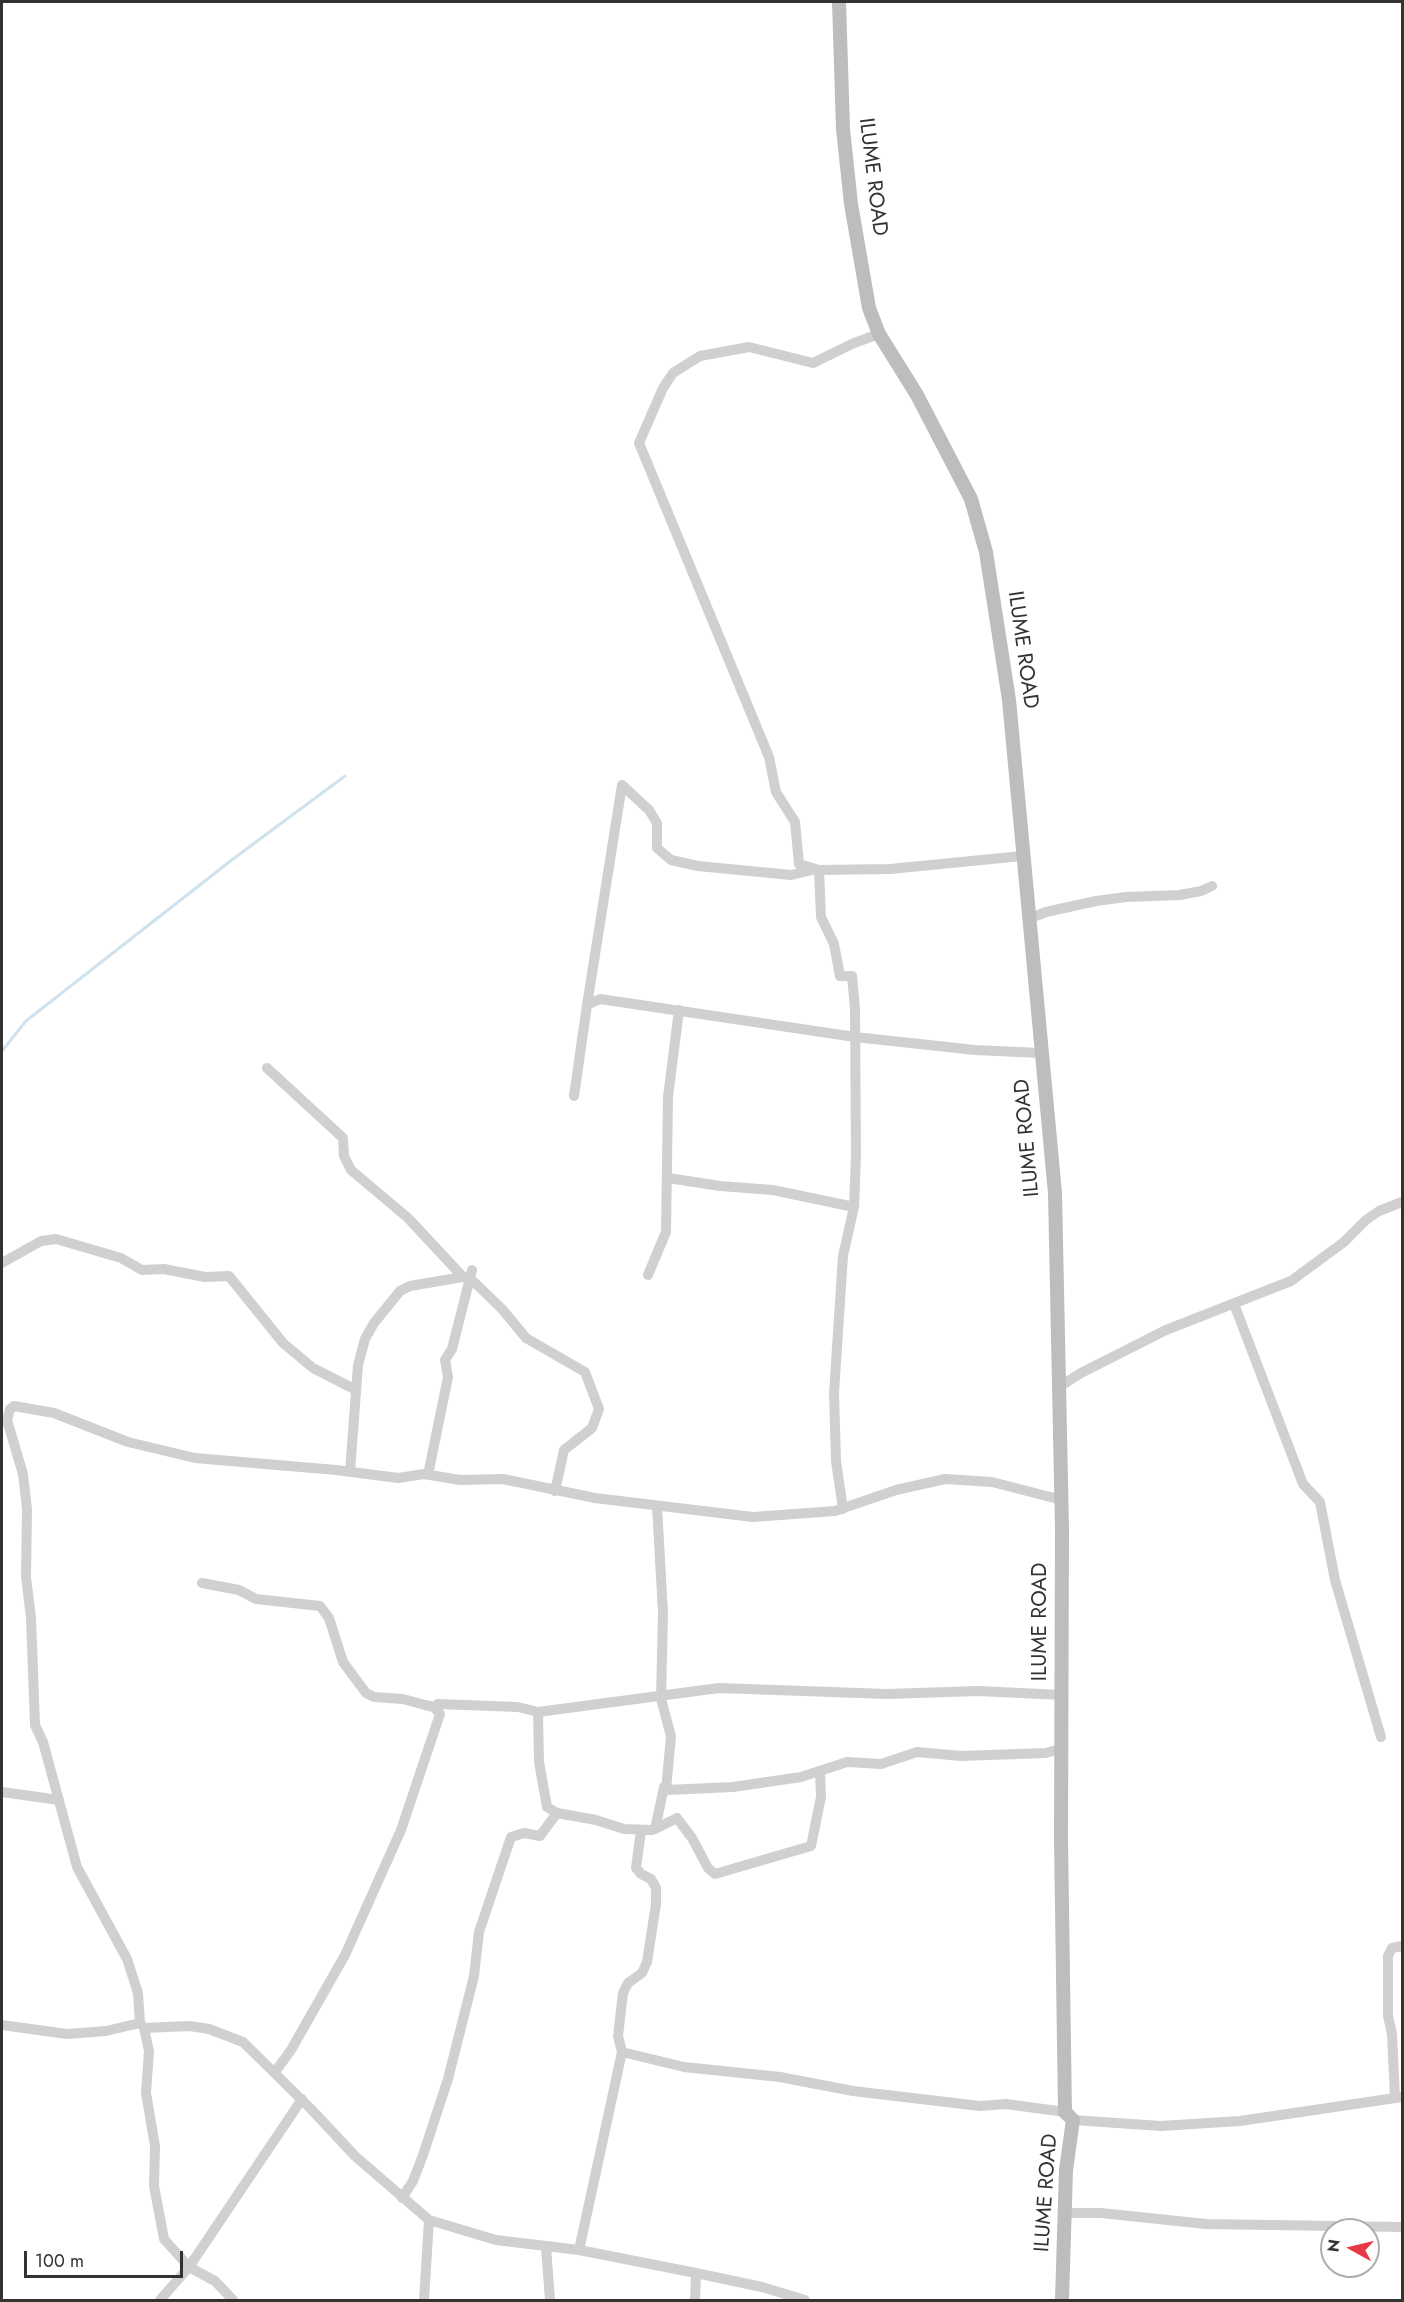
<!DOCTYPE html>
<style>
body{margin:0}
#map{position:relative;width:1404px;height:2302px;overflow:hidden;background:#fff;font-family:Jost,sans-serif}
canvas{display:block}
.frame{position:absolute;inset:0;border:3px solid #333;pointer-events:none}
.north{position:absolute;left:1320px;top:2218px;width:60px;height:60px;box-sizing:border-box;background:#fff;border:2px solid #adadad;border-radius:50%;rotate:278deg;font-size:16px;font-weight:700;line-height:24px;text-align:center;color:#333}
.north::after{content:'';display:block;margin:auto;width:21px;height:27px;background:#e63946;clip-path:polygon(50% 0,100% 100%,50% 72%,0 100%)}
.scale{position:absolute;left:24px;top:2251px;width:159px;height:27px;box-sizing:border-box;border:3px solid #333;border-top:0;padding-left:8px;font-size:18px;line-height:21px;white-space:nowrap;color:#333;-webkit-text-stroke:4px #fff;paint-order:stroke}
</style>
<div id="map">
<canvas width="1404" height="2302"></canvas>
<div class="frame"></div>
<div class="north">N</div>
<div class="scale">100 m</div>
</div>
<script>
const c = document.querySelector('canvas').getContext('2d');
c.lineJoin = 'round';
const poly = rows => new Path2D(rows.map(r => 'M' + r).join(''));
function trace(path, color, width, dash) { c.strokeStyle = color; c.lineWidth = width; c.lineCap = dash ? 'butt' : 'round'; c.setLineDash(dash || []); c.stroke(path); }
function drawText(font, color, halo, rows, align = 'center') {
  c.font = font + ' Jost,sans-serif'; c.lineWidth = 6; c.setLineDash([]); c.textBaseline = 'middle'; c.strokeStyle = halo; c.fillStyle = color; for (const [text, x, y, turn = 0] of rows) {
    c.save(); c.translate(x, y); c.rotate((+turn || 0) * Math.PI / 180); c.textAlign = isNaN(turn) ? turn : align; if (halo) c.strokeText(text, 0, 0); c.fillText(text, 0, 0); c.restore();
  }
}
trace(poly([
 [2,1051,26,1021,233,859,345,776]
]), '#cfe2ee', 3);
trace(poly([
 [819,870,890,869,1022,856],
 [1028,919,1046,912,1096,901,1126,897,1180,895,1201,891,1212,886],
 [587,1005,622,785,649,810,657,823,657,848,671,860,698,866,791,875,812,870],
 [267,1068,343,1138,344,1156,351,1170,408,1218,463,1277,471,1279,502,1309,526,1338,585,1372,599,1409,592,1428,564,1450,555,1491],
 [574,1096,587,1005,600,999,855,1037,975,1050,1041,1053],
 [668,1178,720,1186,773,1190,854,1207],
 [2,1263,41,1241,56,1239,121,1258,142,1270,164,1269,205,1277,229,1276,283,1343,313,1368,356,1390],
 [648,1275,666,1232,668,1097,679,1010],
 [1234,1304,1303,1484,1320,1502,1335,1580,1381,1737],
 [1059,1387,1081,1373,1166,1330,1291,1281,1344,1242,1366,1220,1379,1211,1402,1202],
 [429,1470,448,1377,445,1360,452,1349,472,1270],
 [350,1472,358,1365,365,1339,374,1323,400,1291,410,1286,463,1277],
 [657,1506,663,1613,661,1699,671,1736,666,1790,733,1787,801,1777,847,1762,881,1764,917,1752,961,1756,1046,1753,1063,1748],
 [843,1509,836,1461,834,1393,843,1256,854,1207,856,1156,855,1009,852,976,840,976,834,944,821,917,819,870,799,864,795,822,776,792,769,757,639,443,663,388,673,373,700,356,749,347,813,363,854,343,879,334],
 [202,1583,239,1590,256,1599,320,1606,329,1618,343,1662,366,1693,374,1697,403,1699,425,1705,434,1707,440,1714,401,1830,345,1955,291,2050,275,2072],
 [438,1704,518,1707,538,1712,719,1688,887,1694,978,1691,1062,1695],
 [538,1712,539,1762,547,1807,557,1813],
 [2,1792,59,1800],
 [655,1829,677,1818,692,1838,708,1868,715,1874,811,1846,821,1797,820,1772],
 [2,2025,67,2034,106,2031,140,2023],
 [144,2028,190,2026,209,2029,243,2042,311,2109,355,2156,429,2220,496,2240,579,2250,696,2273,695,2300],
 [622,2052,618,2036,623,1993,628,1983,642,1973,647,1962,656,1904,656,1888,651,1879,641,1874,636,1868,641,1831],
 [1395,2098,1392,2034,1388,2016,1388,1956,1392,1948,1402,1946],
 [1073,2120,1161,2126,1240,2121,1402,2097],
 [402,2198,413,2181,423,2155,448,2079,474,1976,479,1932,511,1837,524,1833,540,1836,557,1813,596,1820,624,1829,652,1830,655,1829,664,1787],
 [1064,2213,1101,2213,1206,2224,1402,2227],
 [546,2247,550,2300],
 [579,2250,622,2052,684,2067,780,2077,853,2091,980,2106,1006,2104,1065,2112],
 [696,2273,762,2287,805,2300],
 [160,2300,189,2267,302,2099],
 [233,2300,215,2281,189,2267,164,2239,154,2186,155,2146,146,2093,149,2051,144,2028,140,2023,138,1993,127,1959,77,1867,43,1742,35,1725,31,1618,26,1577,27,1509,23,1474,7,1420,10,1409,14,1406,54,1413,128,1442,195,1458,336,1470,398,1478,424,1474,460,1480,503,1479,595,1498,753,1517,835,1511,896,1490,945,1479,992,1482,1062,1500],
 [424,2300,429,2220]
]), '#d0d0d0', 10);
trace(poly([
 [839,2,843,129,851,204,869,308,879,334,917,395,971,499,986,552,1009,700,1055,1193,1062,1529,1061,1839,1065,2112,1073,2120,1066,2170,1062,2300]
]), '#bdbdbd', 14);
drawText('21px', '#333', '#fff', [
 ["ILUME ROAD",872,177,83],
 ["ILUME ROAD",1022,650,82],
 ["ILUME ROAD",1028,1138,-95],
 ["ILUME ROAD",1041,1622,-90],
 ["ILUME ROAD",1047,2193,-86]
]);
</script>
